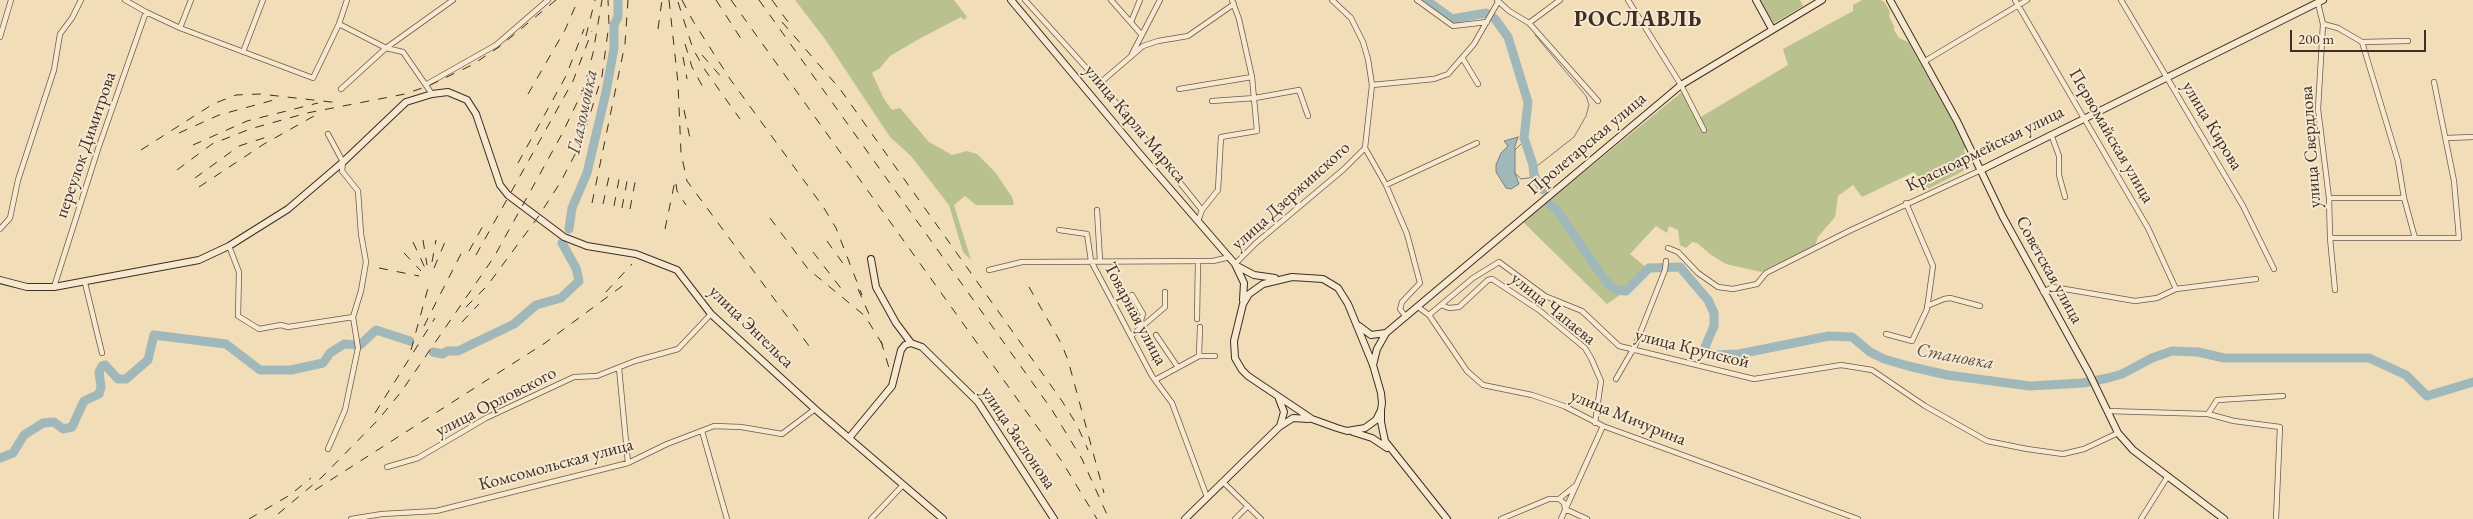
<!DOCTYPE html>
<meta charset="utf-8">
<style>
body{margin:0}
#map{position:relative;width:2473px;height:519px;overflow:hidden;background:#f1ddb7;font-family:"EB Garamond",serif}
canvas{display:block}
.scale{position:absolute;left:2290px;top:30px;width:136px;height:22px;box-sizing:border-box;border:2px solid #3f2d26;border-top:0;padding-left:6px;font-size:15px;line-height:18px;white-space:nowrap;color:#3f2d26;-webkit-text-stroke:4px #f6e9d0;paint-order:stroke}
</style>
<div id="map">
<canvas width="2473" height="519"></canvas>
<div class="scale">200 m</div>
</div>
<script>
const c = document.querySelector('canvas').getContext('2d');
c.lineJoin = 'round';
function fillPath(path, color) { c.fillStyle = color; c.fill(path, 'evenodd'); }
const poly = rows => new Path2D(rows.map(r => 'M' + r).join(''));
function trace(path, color, width, dash) { c.strokeStyle = color; c.lineWidth = width; c.lineCap = dash ? 'butt' : 'round'; c.setLineDash(dash || []); c.stroke(path); }
function drawText(font, color, halo, rows, align = 'center') {
  c.font = font + ' "EB Garamond",serif'; c.lineWidth = 4; c.setLineDash([]); c.textBaseline = 'middle'; c.strokeStyle = halo; c.fillStyle = color; for (const [text, x, y, turn = 0] of rows) {
    c.save(); c.translate(x, y); c.rotate((+turn || 0) * Math.PI / 180); c.textAlign = isNaN(turn) ? turn : align; if (halo) c.strokeText(text, 0, 0); c.fillText(text, 0, 0); c.restore();
  }
}
fillPath(poly([
 [795,0,954,0,967,17,964,20,961,17,919,39,890,56,880,68,872,73,884,99,892,110,900,108,929,142,952,155,967,151,977,154,995,172,1012,197,1014,205,976,205,965,196,954,205,971,260,963,252,949,205,911,156,890,137,825,39],
 [1760,0,1800,0,1803,6,1774,23],
 [1862,0,1881,0,1885,3,1890,12,1889,16,1894,26,1894,30,1899,38,1908,42,1966,145,1964,151,1971,167,1928,189,1914,172,1862,197,1853,185,1838,196,1835,217,1818,237,1815,246,1761,272,1726,264,1710,254,1697,243,1692,242,1686,248,1680,245,1678,230,1669,226,1667,233,1656,226,1630,254,1648,269,1626,291,1607,304,1523,222,1682,92,1699,118,1788,65,1783,49,1853,11,1853,5]
]), '#b9c18f');
const water = poly([
 [1518,137,1515,146,1515,173,1519,184,1511,189,1506,188,1496,172,1496,165,1501,153,1508,146,1504,141,1518,137]
]);
fillPath(water, '#a1b8bb');
trace(water, '#7a807f', 1);
trace(poly([
 [1515,150,1525,140],
 [1532,170,1574,137,1586,116,1589,105,1586,96,1535,35],
 [1515,173,1521,179,1534,177]
]), '#7a807f', 1);
trace(poly([
 [1426,0,1452,19,1486,13,1495,19,1508,37,1528,102,1524,138,1533,165,1534,175,1543,190],
 [1546,201,1556,209,1608,284,1616,290,1626,291,1649,268,1680,267,1708,300,1714,313,1714,326,1705,347,1708,354,1711,355,1739,354,1829,336,1852,337,1870,352,1884,359,1908,366,1947,375,2030,386,2083,383,2108,378,2122,374,2152,358,2172,351,2198,352,2224,358,2369,358,2406,375,2427,396,2473,382],
 [569,229,572,208,587,173,606,92,614,48,614,25,618,17,618,0],
 [433,352,443,354,447,351,458,351,514,324,536,305,561,298,579,281,576,268,562,243],
 [0,458,13,453,24,435,43,423,54,422,63,429,72,427,84,401,99,394,101,387,99,372,102,366,105,365,118,379,126,379,148,360,154,335,226,344,260,370,291,370,323,363,330,353,344,344,360,345,376,330,410,341]
]), '#a1b8bb', 9);
const street = poly([
 [125,0,146,12,180,28,313,78,339,24,347,0],
 [1025,0,1100,83,1202,210],
 [1111,0,1141,34],
 [1332,0,1351,18,1363,42,1368,59,1372,85,1365,148,1386,185,1407,234,1420,283,1402,302,1400,309,1406,317],
 [1417,0,1453,26,1487,22],
 [1497,0,1509,11,1529,23,1598,101],
 [1628,0,1681,85,1704,130],
 [2015,0,2148,228,2176,289],
 [2121,0,2243,206,2274,269],
 [2318,3,2323,24,2318,109,2329,198,2330,238,2335,290],
 [1131,22,1140,0],
 [1529,23,1560,0],
 [339,24,386,48,403,52,432,94],
 [2323,24,2338,28,2362,42,2398,161,2404,198,2415,238],
 [180,28,191,0],
 [0,37,11,0],
 [2362,42,2408,41],
 [243,52,263,0],
 [1132,54,1160,0],
 [1463,59,1478,84],
 [1925,61,2027,0],
 [1100,83,1143,46,1158,41,1188,36,1234,4],
 [427,84,496,45,548,0],
 [1372,85,1434,79,1448,74,1474,44,1498,2],
 [341,89,386,48,453,0],
 [1179,89,1252,77],
 [1212,101,1255,98,1299,90,1308,116],
 [328,134,343,162,342,171,358,191,361,234,366,262,361,291,353,317,358,348,345,410,328,449],
 [2051,134,2059,156,2059,175,2065,197],
 [2446,138,2473,137],
 [1386,185,1477,143],
 [2329,198,2404,198],
 [1097,210,1100,261],
 [1198,221,1202,210,1218,190,1221,137,1257,131,1252,77,1239,19,1232,0],
 [0,229,10,218,18,180,54,70,60,34,72,18,81,0],
 [1059,230,1087,234,1091,261,1152,376,1172,403,1207,497],
 [2330,238,2459,238,2454,181,2434,82],
 [229,246,239,272,238,316,259,329,281,325,288,327,353,317],
 [1668,248,1678,252,1698,273,1718,287,1733,289,1757,284,1766,273,1849,231,1981,170],
 [1235,264,1256,243,1344,169,1365,148],
 [989,270,1022,262,1213,261,1230,257],
 [85,283,102,353],
 [54,287,98,149,146,12],
 [2043,292,2053,287,2135,301,2157,298,2176,289,2256,279],
 [1132,295,1143,314,1139,326],
 [1441,305,1449,308,1459,307,1488,280,1492,279,1539,310,1585,348,1591,358,1601,381,1595,423],
 [1927,306,1944,299,1950,298,1980,306],
 [1418,307,1429,315,1467,371,1483,385,1532,395,1564,406,1603,426,1858,519],
 [1429,315,1473,278,1499,262,1545,296,1582,311,1619,346,1754,379,1841,365,1872,370,1925,406,1987,441,2027,449,2063,454,2084,449,2118,433],
 [1197,319,1198,261],
 [1886,334,1912,341,1927,309,1933,266,1906,203],
 [1156,335,1177,366],
 [1131,336,1165,307,1165,292],
 [1199,356,1215,356],
 [619,368,628,463],
 [1616,379,1635,346,1665,270,1666,261],
 [1155,380,1199,356,1200,327],
 [2107,411,2208,414,2234,421,2280,427,2276,519],
 [2208,414,2217,400,2283,396],
 [702,431,727,519],
 [387,467,418,458,486,418,574,377,597,376,635,361,678,349,711,314],
 [1223,482,1261,519],
 [1559,499,1575,486],
 [351,519,382,514,436,511,628,463,667,444,714,426,741,427,782,434,815,409],
 [871,519,903,485],
 [1235,519,1248,506],
 [1501,519,1549,499,1559,499,1564,503,1565,509,1587,519],
 [1561,519,1603,426],
 [2141,519,2168,476]
]);
const secondary = poly([
 [1011,0,1139,153,1235,264,1244,283,1243,300],
 [1756,0,1772,29],
 [1890,0,1957,121,2003,217,2089,373,2118,433,2133,450,2224,519],
 [1981,170,2323,0],
 [871,259,876,287,896,323,911,343,922,347,978,402,1054,519],
 [1237,266,1254,275,1275,278],
 [0,280,27,287,54,287,199,260,229,246,288,209,343,162,406,102,432,94,448,92,467,100,476,114,500,185,508,195,564,237,587,246,636,254,677,270,711,314,815,409,943,519],
 [1359,326,1371,335,1386,333],
 [1373,365,1377,349,1386,333,1681,85,1822,0],
 [1279,399,1284,412,1280,426],
 [1381,410,1376,420,1365,428,1347,431,1337,428,1312,419,1248,376,1242,370,1235,358,1234,341,1243,304,1249,294,1263,284,1292,277,1323,279,1338,288,1348,304,1373,365,1381,393,1382,403,1381,410,1381,422,1385,441,1447,519],
 [1353,432,1372,438,1387,448],
 [849,438,892,386,901,350,905,345,911,343],
 [1185,519,1279,427,1293,418,1308,419]
]);
trace(street, '#6c594a', 6);
trace(secondary, '#3f2d26', 8);
trace(street, '#f6e9d0', 4.5);
trace(secondary, '#f6e9d0', 6);
trace(poly([
 [669,0,678,83,681,153,687,181,809,346],
 [682,0,693,21,730,79,824,208,836,228,862,295],
 [716,0,745,45],
 [731,0,1061,460,1097,519],
 [759,0,1052,410,1082,459,1109,519],
 [772,0,791,26],
 [678,2,693,49,705,70,740,119],
 [782,22,840,89,1062,401,1077,425,1088,450],
 [658,29,662,0],
 [586,36,595,0],
 [685,44,692,67,706,93],
 [702,55,723,79],
 [683,57,687,79],
 [528,94,565,30,578,0],
 [684,110,691,143],
 [179,133,219,115,281,98],
 [193,145,247,121,318,103],
 [141,150,213,104,236,95,260,94,340,103],
 [518,163,566,76,584,29],
 [177,170,212,144,250,129,307,113,405,94,428,86,472,65,499,47,556,0],
 [195,178,239,146,273,135],
 [676,184,677,191,686,205],
 [199,187,264,144,314,116],
 [592,203,625,44,628,0],
 [603,204,610,172],
 [614,206,620,174],
 [622,208,628,176],
 [630,209,636,177],
 [770,218,808,269,865,316,884,347],
 [665,229,676,176],
 [423,240,427,265],
 [827,241,847,269],
 [413,242,425,268],
 [469,251,484,224],
 [813,252,843,291],
 [404,253,421,271],
 [476,255,573,81,592,31],
 [432,262,436,240],
 [379,268,419,276],
 [434,268,445,242],
 [1029,287,1061,343,1068,360,1104,493],
 [858,289,872,321],
 [606,292,632,264],
 [466,307,487,286,538,217,560,183,581,143,602,76,609,24,608,0],
 [462,322,479,304],
 [424,326,464,248],
 [881,341,889,368],
 [411,350,428,288],
 [375,413,435,318],
 [315,490,545,343,629,281],
 [278,514,321,478,378,420,401,392,494,257,562,134,584,88,593,53,602,0],
 [249,519,290,495,311,478]
]), '#3f2d26', 1, [9, 9]);
drawText('18px', '#3f2d26', '#f6e9d0', [
 ["улица Карла Маркса",1135,124,50],
 ["улица Кирова",2212,126,59],
 ["Первомайская улица",2111,136,60],
 ["Пролетарская улица",1587,144,-40],
 ["переулок Димитрова",86,145,-71],
 ["улица Свердлова",2311,147,-94],
 ["Красноармейская улица",1985,149,-26],
 ["улица Дзержинского",1291,196,-42],
 ["Советская улица",2049,270,61],
 ["улица Чапаева",1553,309,39],
 ["Товарная улица",1135,314,62],
 ["улица Энгельса",751,327,44],
 ["улица Крупской",1692,349,14],
 ["улица Орловского",496,402,-27],
 ["улица Мичурина",1628,418,22],
 ["улица Заслонова",1018,438,56],
 ["Комсомольская улица",556,465,-15]
]);
drawText('italic 19px', '#58504b', '#f6e9d0', [
 ["Глазомойка",583,112,-78],
 ["Становка",1955,357,10]
]);
c.letterSpacing = '1px';
drawText('bold 22px', '#3f2d26', '#f6e9d0', [
 ["РОСЛАВЛЬ",1638,20]
]);
c.letterSpacing = '0px';
</script>
